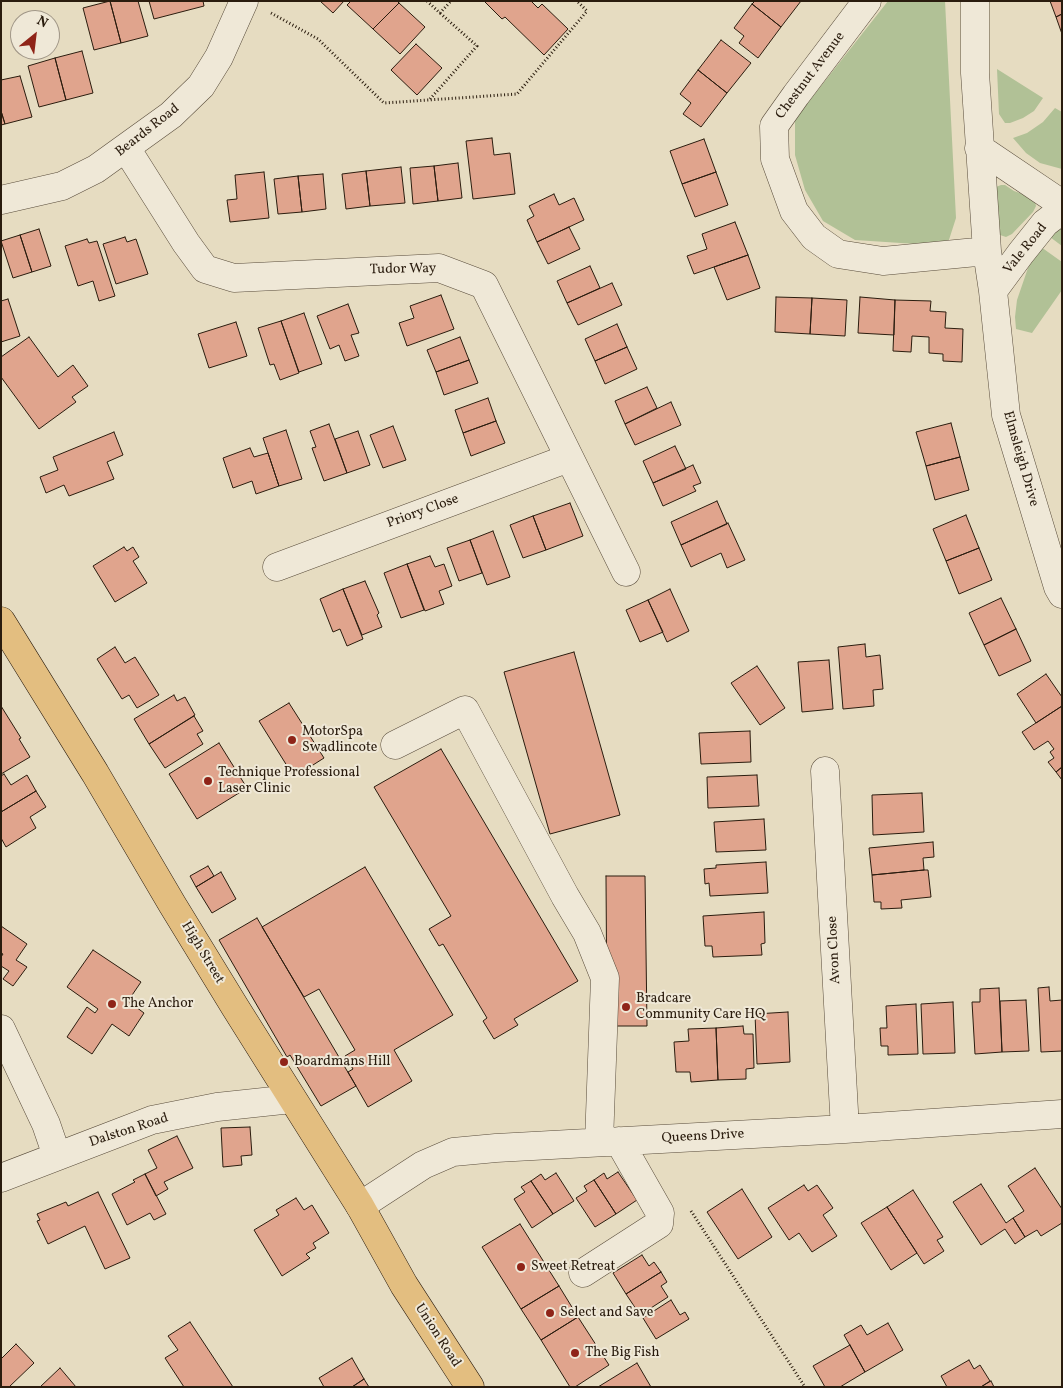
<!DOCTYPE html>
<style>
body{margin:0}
#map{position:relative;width:1063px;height:1388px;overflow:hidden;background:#e6dcc1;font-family:Vollkorn,serif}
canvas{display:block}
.frame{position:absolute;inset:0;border:2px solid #2a1c0e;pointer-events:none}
.north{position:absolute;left:10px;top:10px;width:50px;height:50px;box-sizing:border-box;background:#efe8d7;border:1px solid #a09687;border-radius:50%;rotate:29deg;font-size:14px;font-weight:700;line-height:20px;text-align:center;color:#2a1c0e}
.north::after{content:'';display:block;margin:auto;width:18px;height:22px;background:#8f2418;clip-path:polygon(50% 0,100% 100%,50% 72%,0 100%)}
</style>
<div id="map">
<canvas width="1063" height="1388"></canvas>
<div class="frame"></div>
<div class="north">N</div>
</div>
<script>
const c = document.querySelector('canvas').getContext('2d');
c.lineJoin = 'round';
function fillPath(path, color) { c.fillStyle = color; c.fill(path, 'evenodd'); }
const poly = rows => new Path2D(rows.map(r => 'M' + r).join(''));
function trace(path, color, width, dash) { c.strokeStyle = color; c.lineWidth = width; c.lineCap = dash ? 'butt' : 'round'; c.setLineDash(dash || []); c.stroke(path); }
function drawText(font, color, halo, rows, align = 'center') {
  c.font = font + ' Vollkorn,serif'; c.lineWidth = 4; c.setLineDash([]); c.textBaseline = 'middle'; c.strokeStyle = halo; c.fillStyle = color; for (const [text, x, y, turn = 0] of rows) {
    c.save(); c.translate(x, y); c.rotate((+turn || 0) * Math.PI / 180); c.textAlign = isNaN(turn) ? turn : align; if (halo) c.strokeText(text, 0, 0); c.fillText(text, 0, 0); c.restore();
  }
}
fillPath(poly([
 [888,1,945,1,956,218,947,246,855,240,823,221,805,190,795,155,795,119],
 [997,69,1043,98,1034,111,1023,118,1010,123,1005,123,999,114],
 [1055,108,1062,112,1062,169,1040,163,1026,153,1013,138,1027,133,1043,122],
 [1001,185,1005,185,1014,191,1031,197,1035,202,1036,206,1033,212,1012,234,1006,237,1000,235,997,228,996,187],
 [1062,227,1062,246,1050,237],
 [1041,247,1062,262,1062,290,1032,333,1016,329,1015,317,1017,300,1029,265]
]), '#b1c196');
const building = poly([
 [110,1,121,43,94,50,83,8,110,1],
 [110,1,138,1,148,36,121,43,110,1],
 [149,1,203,1,204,6,154,19,149,1],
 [320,1,344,1,333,13,320,1],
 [351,1,397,1,399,3,373,29,347,5,351,1],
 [484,1,531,1,538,8,542,4,568,29,544,55,505,17,502,19,484,1],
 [755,1,801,1,781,27,752,4,755,1],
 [1050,1,1062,1,1062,14,1056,17,1050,1],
 [399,3,425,27,400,54,373,29,399,3],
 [752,4,781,27,758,58,739,43,744,36,734,28,752,4],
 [1062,14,1062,34,1056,17,1062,14],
 [721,40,751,63,727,93,698,70,721,40],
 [416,44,442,68,417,95,391,70,416,44],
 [82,51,93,93,66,100,55,58,82,51],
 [55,58,66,100,39,107,28,66,55,58],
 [698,70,727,93,701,127,683,114,691,103,680,94,698,70],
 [20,76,32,117,5,124,1,111,1,80,20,76],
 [1,111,5,124,1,125,1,111],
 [492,138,494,155,510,153,515,194,473,199,466,141,492,138],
 [704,139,716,172,682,184,670,151,704,139],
 [458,163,462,198,438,201,434,166,458,163],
 [434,166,438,201,413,204,410,168,434,166],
 [401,167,405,203,370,206,366,171,401,167],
 [366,171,370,206,346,209,342,174,366,171],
 [264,172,269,218,230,222,227,200,237,199,235,175,264,172],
 [716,172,728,205,695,217,682,184,716,172],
 [323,174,326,209,302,212,298,176,323,174],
 [298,176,302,212,278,214,274,179,298,176],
 [554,194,559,205,574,198,584,220,537,242,527,220,534,216,529,206,554,194],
 [735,222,748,255,694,274,687,256,707,249,702,234,735,222],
 [569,227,580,249,548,264,537,242,569,227],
 [39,229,51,266,32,272,20,235,39,229],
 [20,235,32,272,13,278,1,241,20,235],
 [125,237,127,242,136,239,148,274,116,284,103,244,125,237],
 [87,239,89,243,97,241,115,296,99,301,93,281,78,286,65,246,87,239],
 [748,255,760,288,727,300,714,267,748,255],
 [590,266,600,288,567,303,557,281,590,266],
 [612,283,622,305,578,325,567,303,612,283],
 [441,295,454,329,407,346,399,323,414,318,410,306,441,295],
 [776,297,812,298,810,334,775,332,776,297],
 [860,297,895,300,894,335,858,333,860,297],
 [812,298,847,300,845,336,810,334,812,298],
 [8,299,20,336,1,342,1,301,8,299],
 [895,300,931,301,930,311,946,312,945,328,963,329,962,362,943,361,943,354,929,353,929,337,912,336,911,352,893,351,895,300],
 [348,304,359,333,351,335,359,356,345,361,339,345,330,349,317,316,348,304],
 [304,313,322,364,299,372,281,321,304,313],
 [281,321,299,373,280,380,274,364,270,365,258,328,281,321],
 [236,322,247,356,209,368,198,334,236,322],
 [617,324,627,347,595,361,585,339,617,324],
 [29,337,58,377,73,365,88,386,72,397,76,402,39,429,1,377,1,357,29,337],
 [460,337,469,360,436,372,427,350,460,337],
 [627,347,637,369,605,384,595,361,627,347],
 [469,360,478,383,444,395,436,372,469,360],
 [647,387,657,408,625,424,615,401,647,387],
 [488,398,496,421,463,433,455,410,488,398],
 [671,402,681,425,635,445,625,424,671,402],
 [496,421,505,443,471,456,463,433,496,421],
 [951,423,960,457,926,466,916,432,951,423],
 [329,424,347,473,324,481,312,448,316,447,310,431,329,424],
 [393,426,406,460,383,468,370,435,393,426],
 [286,430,302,479,279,486,263,438,286,430],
 [358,431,370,465,347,473,335,439,358,431],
 [114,432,123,455,107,462,114,479,69,496,64,485,46,493,40,477,58,470,53,457,114,432],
 [675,446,686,469,653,483,643,461,675,446],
 [250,448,254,457,268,453,279,486,256,494,252,481,233,488,223,458,250,448],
 [960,457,969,490,935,500,926,466,960,457],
 [693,465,701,483,693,486,696,491,663,506,653,483,693,465],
 [717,501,727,524,681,545,671,522,717,501],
 [570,503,583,536,546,550,533,516,570,503],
 [966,515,979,548,946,561,933,529,966,515],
 [533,516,546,550,523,558,510,525,533,516],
 [728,523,745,560,727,568,721,553,691,567,681,545,728,523],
 [493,531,510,577,487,585,470,540,493,531],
 [470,540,482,573,459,581,447,548,470,540],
 [124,547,127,551,133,547,139,557,133,561,147,583,115,602,93,566,124,547],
 [979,548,992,580,959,594,946,561,979,548],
 [430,556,435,567,444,564,452,586,439,591,444,604,425,611,407,564,430,556],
 [407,564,424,610,401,618,384,573,407,564],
 [365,581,379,613,377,615,382,627,362,635,343,589,365,581],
 [343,589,363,639,347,646,340,629,333,632,320,599,343,589],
 [670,589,689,631,667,642,648,600,670,589],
 [1001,598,1016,629,984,645,969,613,1001,598],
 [648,600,663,632,640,642,626,610,648,600],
 [1016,629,1031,661,999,676,984,645,1016,629],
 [865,644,866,657,880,655,883,689,873,690,874,706,843,709,838,647,865,644],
 [115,647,125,663,135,657,159,695,137,708,129,695,122,699,97,659,115,647],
 [574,652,620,815,550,834,504,672,574,652],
 [829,660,833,709,802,712,798,662,829,660],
 [757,666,785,708,760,725,731,683,757,666],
 [1046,674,1062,697,1062,706,1036,723,1017,694,1046,674],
 [174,695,177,701,185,697,195,715,149,744,134,719,174,695],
 [289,703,324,758,294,777,259,721,289,703],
 [1,706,21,738,19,739,30,757,1,774,1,706],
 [1062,706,1062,767,1056,772,1048,762,1054,758,1050,752,1054,749,1048,741,1034,750,1022,732,1062,706],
 [194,716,203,731,197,734,203,744,165,768,149,744,194,716],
 [750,731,751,762,701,764,699,733,750,731],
 [219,743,247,788,197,819,169,774,219,743],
 [441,749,578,981,514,1019,518,1025,494,1039,483,1021,487,1018,443,944,439,946,429,929,451,916,374,787,441,749],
 [1062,767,1062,780,1056,772,1062,767],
 [4,774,11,785,27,775,36,791,1,812,1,776,4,774],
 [757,775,759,806,708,808,707,777,757,775],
 [36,791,46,807,30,817,36,828,6,847,1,838,1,812,36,791],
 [922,793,924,832,873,835,872,795,922,793],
 [764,819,766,850,716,852,714,822,764,819],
 [933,842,934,857,923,858,924,870,872,875,869,848,933,842],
 [766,862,768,893,710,896,709,883,705,884,704,869,716,868,716,865,766,862],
 [208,866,214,876,196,887,190,876,208,866],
 [365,867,453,1015,394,1050,412,1081,368,1107,348,1072,353,1069,345,1056,355,1050,319,989,304,997,262,927,365,867],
 [924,870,928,870,931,897,901,900,902,908,881,909,881,902,874,902,872,875,924,870],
 [221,872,236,899,212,913,196,887,221,872],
 [606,876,645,876,647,1026,607,1026,606,876],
 [764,912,765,943,761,944,762,955,713,957,712,946,705,946,703,916,764,912],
 [257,918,356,1086,321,1106,290,1055,287,1057,219,940,257,918],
 [1,926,27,944,16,960,27,967,13,986,3,979,9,971,1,966,1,957,3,954,1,953,1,926],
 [93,950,141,982,128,1001,144,1013,129,1036,112,1024,92,1054,67,1037,87,1007,95,1013,98,1009,67,987,93,950],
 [1049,987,1050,1001,1062,1000,1062,1051,1041,1052,1038,988,1049,987],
 [999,988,1002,1052,975,1054,972,1002,980,1002,980,989,999,988],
 [1026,1000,1029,1051,1002,1052,1000,1001,1026,1000],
 [953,1002,955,1053,923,1054,921,1004,953,1002],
 [916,1004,918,1054,888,1055,888,1046,881,1046,880,1028,887,1028,886,1006,916,1004],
 [788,1012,790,1062,757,1064,755,1014,788,1012],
 [743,1026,744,1034,753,1034,754,1068,746,1069,746,1079,718,1080,716,1028,743,1026],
 [716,1028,718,1080,691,1082,690,1072,676,1072,674,1042,689,1041,688,1029,716,1028],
 [250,1127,252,1155,241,1156,242,1165,223,1167,221,1128,250,1127],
 [177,1136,193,1168,164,1182,168,1189,156,1196,145,1174,157,1168,148,1150,177,1136],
 [1035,1168,1062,1209,1062,1223,1041,1236,1037,1230,1025,1237,1013,1218,1024,1211,1008,1186,1035,1168],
 [618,1172,637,1200,616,1214,594,1180,604,1173,607,1179,618,1172],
 [556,1173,574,1201,553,1214,531,1181,541,1174,545,1180,556,1173],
 [145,1174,166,1214,154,1220,150,1213,127,1225,112,1194,135,1182,133,1180,145,1174],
 [594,1180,616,1214,595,1227,576,1198,587,1191,584,1186,594,1180],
 [531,1181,553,1214,532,1228,514,1199,525,1192,521,1187,531,1181],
 [981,1184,1006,1223,1013,1218,1025,1237,1015,1244,1005,1229,981,1245,953,1202,981,1184],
 [804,1185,808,1191,817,1185,833,1208,823,1215,837,1236,812,1252,799,1233,789,1240,768,1208,804,1185],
 [742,1189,772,1237,738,1259,707,1212,742,1189],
 [913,1190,943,1237,937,1240,944,1251,924,1264,887,1207,913,1190],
 [98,1192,130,1258,105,1269,85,1226,48,1244,37,1221,40,1220,37,1214,66,1202,68,1206,98,1192],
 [296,1198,304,1210,312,1205,329,1233,313,1243,316,1248,306,1254,310,1258,282,1276,254,1230,279,1215,276,1210,296,1198],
 [887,1207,917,1253,891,1270,861,1223,887,1207],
 [520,1224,559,1286,521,1309,482,1247,520,1224],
 [642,1255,649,1266,654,1262,661,1272,626,1294,613,1273,642,1255],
 [661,1272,667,1282,661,1286,668,1297,640,1315,626,1294,661,1272],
 [559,1286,578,1317,541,1340,521,1309,559,1286],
 [671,1300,680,1315,685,1312,689,1319,656,1339,643,1318,671,1300],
 [578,1317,609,1365,575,1387,570,1387,541,1340,578,1317],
 [190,1322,233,1387,184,1387,165,1358,178,1350,168,1336,190,1322],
 [888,1323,903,1350,865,1372,844,1335,861,1325,867,1335,888,1323],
 [16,1344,34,1363,9,1387,1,1387,1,1359,16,1344],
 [850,1345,865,1372,840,1387,825,1387,813,1366,850,1345],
 [352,1358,364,1379,352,1387,324,1387,319,1378,352,1358],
 [969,1360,974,1369,980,1365,990,1381,981,1387,947,1387,941,1376,969,1360],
 [637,1363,651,1387,598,1387,637,1363],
 [60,1368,76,1387,40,1387,60,1368],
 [364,1379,369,1387,352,1387,364,1379],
 [991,1381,994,1387,981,1387,984,1385,991,1381]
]);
fillPath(building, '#e0a48d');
trace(building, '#2a1c0e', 1);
const minor = poly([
 [867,1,796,95,774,126,775,159,794,211,814,237,838,254,883,261,987,251],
 [975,1,975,73,987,251,993,291,1006,415,1058,587,1062,594],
 [126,148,186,243,205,269,234,278,439,268,484,285,626,572],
 [979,148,1062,204],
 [1,200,62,186,96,169,171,115,201,86,219,57,244,1],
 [993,291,1021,253,1045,223,1062,210],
 [277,567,569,458],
 [395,745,465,710,565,896,587,933,605,978,599,1142],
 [825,771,845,1129],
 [1,1029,46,1124,57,1156],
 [1,1178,152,1120,217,1107,292,1099],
 [360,1206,423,1165,453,1152,496,1148,845,1129,1062,1114],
 [583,1273,659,1224,660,1213,619,1141]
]);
const major = poly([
 [1,621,95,773,172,904,235,1007,360,1206,404,1285,470,1387]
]);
trace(minor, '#594c3b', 29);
trace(major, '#2a1c0e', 29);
trace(poly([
 [427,1,440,13,451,1],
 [271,13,318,39,384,103,517,94,587,11,577,1],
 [430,99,477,46,440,13],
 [691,1211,805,1387]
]), '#2a1c0e', 3, [1, 2.5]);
trace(minor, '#efe8d7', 28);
trace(major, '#e3be80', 28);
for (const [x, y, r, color] of [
 [292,740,5,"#8f2418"],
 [208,781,5,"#8f2418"],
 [112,1004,5,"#8f2418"],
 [626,1007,5,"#8f2418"],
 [284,1062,5,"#8f2418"],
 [521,1267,5,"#8f2418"],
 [550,1313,5,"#8f2418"],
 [575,1353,5,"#8f2418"]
]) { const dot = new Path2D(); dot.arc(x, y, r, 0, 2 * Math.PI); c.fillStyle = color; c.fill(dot); trace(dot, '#efe8d7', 2); }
drawText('14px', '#2a1c0e', '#efe8d7', [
 ["Chestnut Avenue",811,76,-53],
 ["Beards Road",148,131,-38],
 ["Vale Road",1026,249,-51],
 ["Tudor Way",403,270,-1],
 ["Elmsleigh Drive",1020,459,74],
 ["Priory Close",423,512,-20],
 ["Avon Close",835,950,-93],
 ["High Street",202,953,59],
 ["Dalston Road",129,1131,-18],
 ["Queens Drive",703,1137,-3],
 ["Union Road",437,1336,57]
]);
drawText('14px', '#2a1c0e', '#efe8d7', [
 ["MotorSpa",302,732],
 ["Swadlincote",302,748],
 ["Technique Professional",218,773],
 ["Laser Clinic",218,789],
 ["Bradcare",636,999],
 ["Community Care HQ",636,1015],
 ["The Anchor",122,1004],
 ["Boardmans Hill",294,1062],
 ["Sweet Retreat",531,1267],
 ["Select and Save",560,1313],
 ["The Big Fish",585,1353]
], 'left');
</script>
